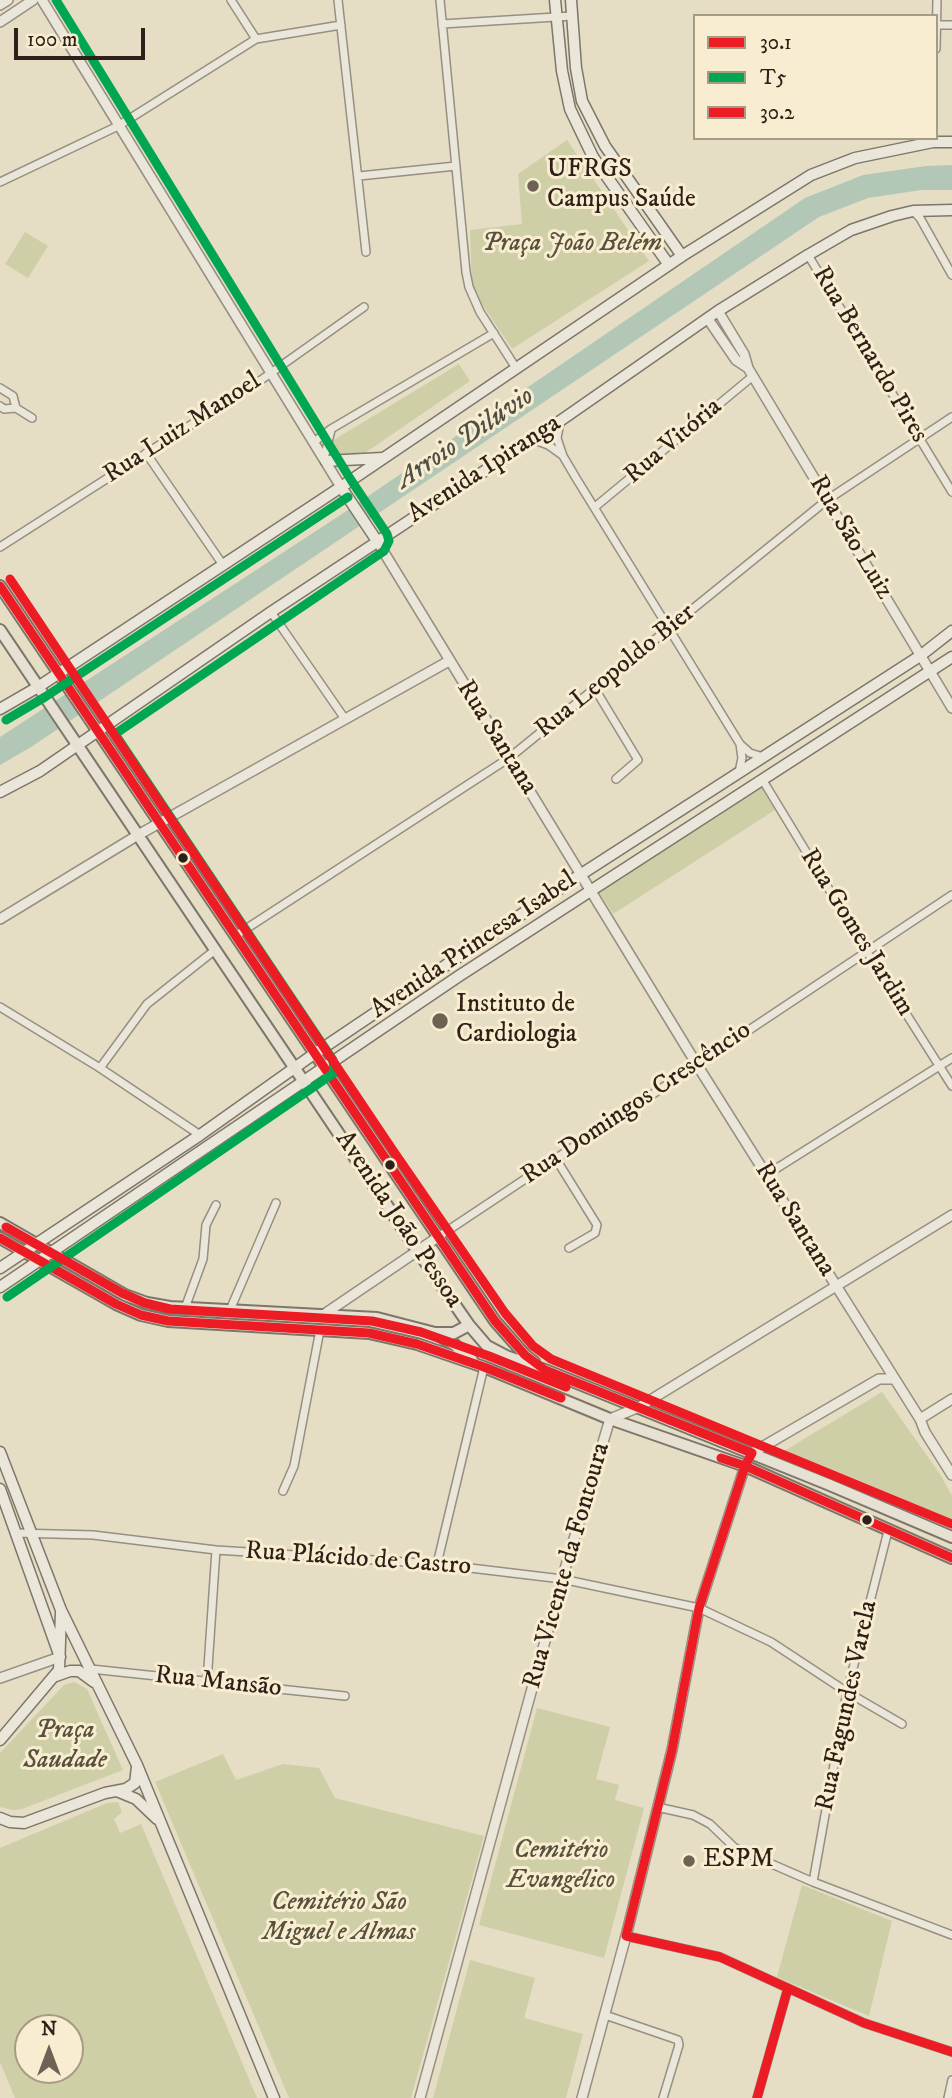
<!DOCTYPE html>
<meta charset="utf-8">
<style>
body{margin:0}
#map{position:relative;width:952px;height:2098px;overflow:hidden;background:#e6ddc5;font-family:"IM FELL DW Pica",serif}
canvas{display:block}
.legend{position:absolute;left:693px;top:14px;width:245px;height:126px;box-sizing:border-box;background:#f8edd0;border:2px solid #a79b86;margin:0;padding:9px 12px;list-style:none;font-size:21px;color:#2e1f18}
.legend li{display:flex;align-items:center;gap:14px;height:35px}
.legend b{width:35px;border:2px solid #a79b86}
.north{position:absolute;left:14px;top:2014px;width:70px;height:70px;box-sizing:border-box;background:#f8edd0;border:2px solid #a79b86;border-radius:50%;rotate:0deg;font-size:19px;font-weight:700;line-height:28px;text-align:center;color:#2e1f18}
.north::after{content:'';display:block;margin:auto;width:24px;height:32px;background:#6e6255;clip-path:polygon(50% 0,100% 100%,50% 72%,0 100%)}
.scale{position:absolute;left:14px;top:28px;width:131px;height:32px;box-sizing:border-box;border:4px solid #2e1f18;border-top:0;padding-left:9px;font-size:21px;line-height:24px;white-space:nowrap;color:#2e1f18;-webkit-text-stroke:5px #f8edd0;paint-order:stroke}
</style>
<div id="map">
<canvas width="952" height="2098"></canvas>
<ul class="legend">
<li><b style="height:9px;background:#ed1c24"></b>30.1</li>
<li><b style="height:9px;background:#00a651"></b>T5</li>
<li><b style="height:9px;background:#ed1c24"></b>30.2</li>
</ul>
<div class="north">N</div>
<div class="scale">100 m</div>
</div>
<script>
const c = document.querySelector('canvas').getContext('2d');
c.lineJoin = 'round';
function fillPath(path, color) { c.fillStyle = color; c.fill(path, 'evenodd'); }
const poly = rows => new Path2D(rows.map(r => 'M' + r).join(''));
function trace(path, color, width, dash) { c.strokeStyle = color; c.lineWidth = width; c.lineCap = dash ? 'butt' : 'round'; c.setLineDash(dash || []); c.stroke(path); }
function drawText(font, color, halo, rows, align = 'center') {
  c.font = font + ' "IM FELL DW Pica",serif'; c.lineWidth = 6; c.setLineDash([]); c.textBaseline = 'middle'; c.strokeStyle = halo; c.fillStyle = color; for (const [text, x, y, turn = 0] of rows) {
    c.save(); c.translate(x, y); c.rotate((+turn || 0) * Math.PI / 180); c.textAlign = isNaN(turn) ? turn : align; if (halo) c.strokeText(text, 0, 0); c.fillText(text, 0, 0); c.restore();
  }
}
fillPath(poly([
 [567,140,649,261,512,349,472,289,470,230,522,224,518,174],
 [25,232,48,246,28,278,5,264],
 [459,364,470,381,362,455,337,455,331,448,332,441],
 [762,788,775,810,613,914,599,892],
 [882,1392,940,1474,952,1496,952,1528,774,1457],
 [74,1682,87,1689,123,1770,22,1809,13,1810,0,1807,0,1753,64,1685],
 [537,1708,610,1727,596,1779,619,1785,615,1800,644,1808,604,1958,479,1925],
 [223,1754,236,1780,283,1764,319,1768,335,1798,484,1836,411,2098,289,2098,155,1782],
 [118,1802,122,1812,114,1819,120,1833,141,1824,257,2098,15,2098,0,2062,0,1848,107,1803],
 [28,2028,70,2028,70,2070,28,2070],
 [802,1885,892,1921,869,2016,777,1977],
 [470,1960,535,1978,524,2018,583,2034,566,2098,433,2098]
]), '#cecfa7');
fillPath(poly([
 [952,165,952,190,921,190,868,198,819,217,31,747,0,765,0,737,339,516,805,198,863,175,926,166]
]), '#b2c7b6');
const minor = poly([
 [231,0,256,39],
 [338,0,366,252],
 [440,0,466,272,469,287,480,312,516,368],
 [442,24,572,16],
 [937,25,952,25],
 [936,49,937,0],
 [359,176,456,166],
 [0,182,118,126,256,39,341,25],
 [913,211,920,218,952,275],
 [808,255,952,492],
 [0,388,13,396,16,408,32,418],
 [0,406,4,409,16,408],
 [560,422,557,438,563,456,576,478,740,744,750,753,763,757],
 [532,439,548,445,562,455],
 [314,442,331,429,494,333],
 [146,453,223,565],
 [324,459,331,430],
 [595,507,753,376],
 [0,547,261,380,364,307],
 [271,612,345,719],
 [595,689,638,760,616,779],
 [739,772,742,758,740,744],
 [762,779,867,952,952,1086],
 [235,936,509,758,827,500,952,417],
 [0,1007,100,1068,200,1135],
 [100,1068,147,1004,215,950],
 [556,1159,597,1225,595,1233,569,1248],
 [766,1175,952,1058],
 [438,1237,952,895],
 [185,1308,203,1259,206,1225,216,1205],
 [230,1310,276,1203],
 [283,1491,294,1466,320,1330],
 [15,1533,93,1535,216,1550,437,1564,562,1579,699,1608,771,1642,847,1692,902,1724],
 [437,1564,484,1367],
 [91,1669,345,1696],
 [207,1682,216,1550],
 [657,1807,693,1815,710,1824,735,1848,813,1882,952,1935],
 [813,1882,847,1692,888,1531],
 [626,1936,720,1957,864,2023,952,2052],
 [605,2015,678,2040,679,2045,663,2098],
 [757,2098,788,1988],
 [948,2098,952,2080]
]);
const tertiary = poly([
 [42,0,341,487],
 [0,5,8,0],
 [0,22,33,0],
 [718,311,744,354,748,368,952,708],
 [708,319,736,360,748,368],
 [377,541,699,1068,920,1419,925,1432,952,1475],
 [0,919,138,835,449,661],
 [323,1315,438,1237],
 [920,1419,952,1399],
 [0,1678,60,1657],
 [420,2098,562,1579,610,1419,639,1407,952,1215],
 [582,2098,626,1936,672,1750,699,1608,745,1466,752,1453,879,1379,893,1379]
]);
const secondary = poly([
 [555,0,562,71,570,109,593,157,669,265],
 [571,0,576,68,582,101,605,146,682,256],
 [326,461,382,458],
 [341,487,377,541],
 [0,709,38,687,341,487,682,256,811,175,855,158,933,142,952,142],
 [0,792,40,771,271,612,560,421,718,311,808,255,851,230,892,216,913,211,952,210],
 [0,1268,200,1135,314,1054,580,875,920,656,952,631],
 [0,1287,459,976,952,657],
 [0,1452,61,1610,137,1765,274,2098],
 [0,1489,60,1657],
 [56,1676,70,1671,79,1671,94,1682],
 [0,1740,59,1670,61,1612],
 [119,1792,136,1799,157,1819],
 [0,1818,10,1822,24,1823,105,1793,126,1789,135,1783,137,1767]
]);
const primary = poly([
 [0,586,495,1321,525,1355,534,1362],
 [0,630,417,1250,469,1325,487,1346,506,1356,545,1370,830,1485,952,1537],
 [0,1223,125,1295,147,1303,170,1307,377,1318,435,1333,455,1345,472,1360],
 [0,1238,116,1304,141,1315,168,1321,369,1333,417,1344,484,1367,610,1419,745,1466,952,1558],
 [436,1333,454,1333,469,1325]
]);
trace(minor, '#978f81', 10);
trace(tertiary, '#978f81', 12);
trace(secondary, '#7d766a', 13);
trace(primary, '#7d766a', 14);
trace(minor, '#eae6d9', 7);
trace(tertiary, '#eae6d9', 9);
trace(secondary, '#eae6d9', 10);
trace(primary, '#e6e1d3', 10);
trace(poly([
 [0,586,495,1321,525,1355,545,1370,752,1453,745,1466,699,1608,672,1750,626,1936,720,1957,864,2023,952,2052],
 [0,1238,116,1304,141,1315,168,1321,369,1333,417,1344,484,1367,561,1398],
 [721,1458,745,1466,952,1558],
 [757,2098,788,1988]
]), '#ed1c24', 9);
trace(poly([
 [6,720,45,697,348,497],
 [7,1297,334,1073,333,1060,115,734,384,551,389,541,387,534,351,480,56,0]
]), '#00a651', 9);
trace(poly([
 [10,579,392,1149,505,1313,533,1346,551,1359,952,1524],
 [6,1227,122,1293,145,1303,170,1309,372,1321,421,1332,489,1356,566,1387]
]), '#ed1c24', 9);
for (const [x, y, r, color] of [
 [533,186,7,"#6e6255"],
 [183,858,6,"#2e1f18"],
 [440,1021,9,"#6e6255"],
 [390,1165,6,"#2e1f18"],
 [867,1520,6,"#2e1f18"],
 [689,1861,7,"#6e6255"]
]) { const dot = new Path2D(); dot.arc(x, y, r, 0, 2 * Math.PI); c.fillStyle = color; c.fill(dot); trace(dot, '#f8edd0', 2.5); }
drawText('26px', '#2e1f18', '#f8edd0', [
 ["UFRGS",547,171],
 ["Campus Saúde",547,201],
 ["Instituto de",456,1006],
 ["Cardiologia",456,1036],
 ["ESPM",703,1861]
], 'left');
drawText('italic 26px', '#58513c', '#f8edd0', [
 ["Praça João Belém",572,245],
 ["Praça",65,1732],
 ["Saudade",65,1762],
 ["Cemitério",561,1852],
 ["Evangélico",561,1882],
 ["Cemitério São",339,1904],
 ["Miguel e Almas",339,1934]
]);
drawText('26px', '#2e1f18', '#f8edd0', [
 ["Rua Bernardo Pires",869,355,59],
 ["Rua Luiz Manoel",183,429,-33],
 ["Rua Vitória",674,442,-40],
 ["Avenida Ipiranga",485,470,-33],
 ["Rua São Luiz",850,538,59],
 ["Rua Leopoldo Bier",616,672,-39],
 ["Rua Santana",496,738,58],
 ["Rua Gomes Jardim",856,933,58],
 ["Avenida Princesa Isabel",474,946,-34],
 ["Rua Domingos Crescêncio",637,1104,-34],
 ["Avenida João Pessoa",398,1220,56],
 ["Rua Santana",794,1220,58],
 ["Rua Plácido de Castro",358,1560,4],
 ["Rua Vicente da Fontoura",568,1566,-74],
 ["Rua Mansão",218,1683,6],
 ["Rua Fagundes Varela",848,1706,-78]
]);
drawText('italic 28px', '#4f4f46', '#f8edd0', [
 ["Arroio Dilúvio",466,439,-34]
]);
</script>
